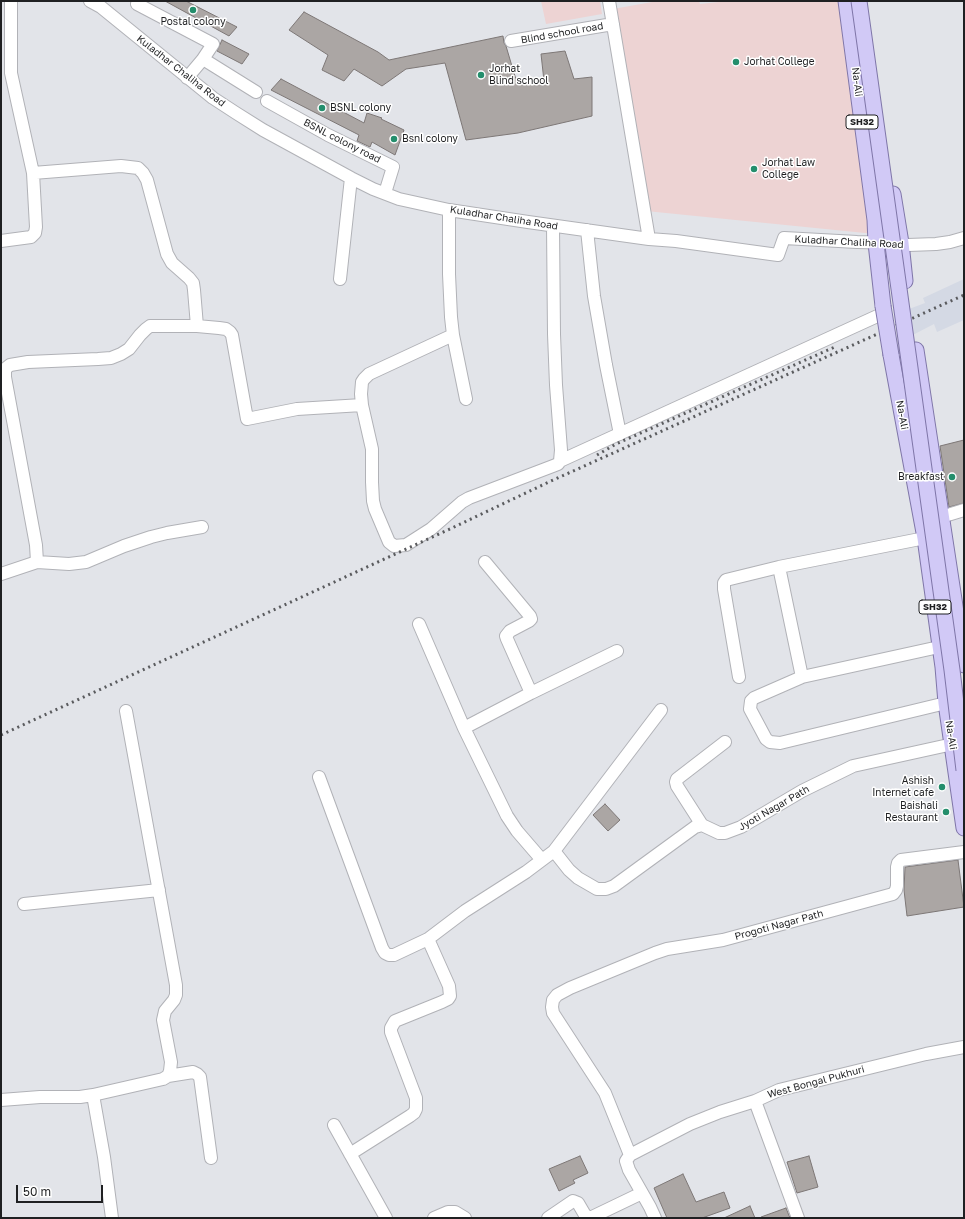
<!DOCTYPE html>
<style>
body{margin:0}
#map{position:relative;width:965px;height:1219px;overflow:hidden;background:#e2e4e9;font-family:"Golos Text",sans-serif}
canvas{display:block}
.frame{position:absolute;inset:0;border:2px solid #1f2022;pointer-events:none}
.scale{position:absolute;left:16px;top:1185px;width:87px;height:18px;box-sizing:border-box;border:2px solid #1f2022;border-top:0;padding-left:5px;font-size:12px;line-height:14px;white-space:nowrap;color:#1f2022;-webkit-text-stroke:3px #fff;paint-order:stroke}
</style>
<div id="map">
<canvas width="965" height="1219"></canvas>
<div class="frame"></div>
<div class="scale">50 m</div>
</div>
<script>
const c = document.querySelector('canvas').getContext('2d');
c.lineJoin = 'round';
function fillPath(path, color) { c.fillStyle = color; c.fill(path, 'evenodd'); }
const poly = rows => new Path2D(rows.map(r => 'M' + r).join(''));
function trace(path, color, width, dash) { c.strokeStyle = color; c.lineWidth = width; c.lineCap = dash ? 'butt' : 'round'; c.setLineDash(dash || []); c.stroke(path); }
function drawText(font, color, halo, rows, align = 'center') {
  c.font = font + ' "Golos Text",sans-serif'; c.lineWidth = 3; c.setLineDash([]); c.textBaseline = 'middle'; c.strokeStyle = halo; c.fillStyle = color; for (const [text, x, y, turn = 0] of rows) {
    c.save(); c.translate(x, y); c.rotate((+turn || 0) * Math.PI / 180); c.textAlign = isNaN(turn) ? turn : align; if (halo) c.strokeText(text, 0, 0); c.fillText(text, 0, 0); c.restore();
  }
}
fillPath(poly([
 [964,279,964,320,937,332,934,324,907,338,901,312,925,303,923,298]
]), '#d4d9e4');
fillPath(poly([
 [541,1,600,1,602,14,546,24],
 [658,1,699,1,700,4,728,1,840,1,875,234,646,211,613,9]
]), '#edd3d3');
const building = poly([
 [165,1,186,1,237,27,229,36,165,1],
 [304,12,378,52,389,60,503,36,504,43,506,46,514,73,518,85,544,81,541,54,565,51,574,79,592,77,592,116,518,133,466,140,445,63,406,69,382,86,354,69,344,81,322,70,328,55,289,30,304,12],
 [222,40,249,54,242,64,217,51,222,40],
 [281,79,364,123,367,113,382,118,381,119,404,130,395,155,372,142,370,147,357,141,359,135,271,90,281,79],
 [964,440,964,503,949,507,940,446,964,440],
 [605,804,620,820,608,831,593,815,605,804],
 [958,860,964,907,907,916,904,890,905,867,958,860],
 [580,1156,588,1173,573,1180,575,1183,559,1191,549,1169,580,1156],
 [809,1156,818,1187,797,1193,787,1162,809,1156],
 [683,1174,696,1202,724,1192,730,1208,702,1218,667,1218,654,1188,683,1174],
 [750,1206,755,1218,724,1218,750,1206],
 [786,1208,790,1218,762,1218,761,1217,786,1208]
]);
fillPath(building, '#aba6a4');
trace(building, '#7d7776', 1);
const minor = poly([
 [90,1,101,7,213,98,236,113,263,130,351,178,373,189,399,199,449,210,528,222,649,239,676,241,778,255,784,238,857,242,901,243,908,245,936,244,950,242,964,238],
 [609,1,649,239],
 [137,4,213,44,203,59],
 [511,41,613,24],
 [187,78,203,59,256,92],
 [267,101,328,135,393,167,385,193],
 [33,173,121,166,138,168,143,173,147,180,167,254,172,263,189,278,193,283,194,290,197,326],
 [449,210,449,274,451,317,453,335,466,399],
 [587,230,594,296,606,365,620,434],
 [1,241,31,237,35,233,36,227,33,173,11,73,11,1],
 [340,279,351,178],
 [453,335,369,374,364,379,362,382,361,394,362,405,372,449,372,482,373,501,375,509,389,542,394,546,406,545,431,529,462,502,469,498,553,466,558,464,560,461,561,450,556,385,554,334,553,226],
 [560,461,884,313],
 [941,517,964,510],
 [37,562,36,545,5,377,5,369,10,365,28,362,98,359,111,358,121,354,129,349,140,335,146,329,150,326,197,326,219,328,226,329,230,332,232,335,247,419,297,409,362,405],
 [485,562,530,616,531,619,529,621,510,631,506,636,507,639,531,693],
 [779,567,802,677,939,647],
 [1,574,37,562,69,564,86,562,124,546,151,537,167,533,202,527],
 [419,624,464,728],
 [739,677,724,589,724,583,726,580,779,567,925,538],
 [802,677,754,698,751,701,750,709,766,739,770,742,780,743,946,703],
 [319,777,382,948,385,953,389,955,394,955,428,939,465,911,526,872,554,851,661,710],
 [702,825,677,786,676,782,677,779,725,742],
 [554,851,569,870,578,878,597,889,606,889,614,886,695,827,702,825,719,833,725,833,741,827,802,791,853,766,953,744],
 [542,860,517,831,507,816,464,728,531,693,617,651],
 [24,904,159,890],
 [168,1076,193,1072,197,1074,200,1077,211,1158],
 [93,1095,104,1157,112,1218],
 [1,1100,40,1097,80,1097,93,1095,163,1079,168,1076,170,1071,171,1062,163,1020,165,1011,174,1000,176,995,176,985,126,711],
 [755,1101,798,1218],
 [334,1125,386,1218],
 [350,1154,410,1116,414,1113,416,1109,416,1098,391,1032,391,1028,395,1021,442,1002,448,999,450,996,449,986,428,939],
 [630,1155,605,1093,553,1013,552,1007,553,1000,557,995,570,988,655,953,667,949,723,940,893,894,896,890,897,886,897,867,898,863,901,860,964,852],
 [434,1218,448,1212,455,1212,465,1218],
 [548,1218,573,1201,578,1203,585,1215,590,1218,642,1193],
 [655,1218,650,1207,629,1170,626,1161,630,1155,690,1124,720,1112,755,1101,779,1090,926,1054,964,1047]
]);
const major = poly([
 [846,1,875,220,876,243,883,306],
 [893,194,901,243,905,281],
 [916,350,964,665],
 [891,355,925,538,943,667,946,703,964,828]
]);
trace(minor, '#b1b2b7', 14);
trace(major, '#7f76a8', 17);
trace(minor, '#fff', 12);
trace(major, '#d1c9f6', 15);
trace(poly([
 [597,455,616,444,837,346],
 [1,735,452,528,551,481,964,295]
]), '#5a5b5e', 3, [2, 4]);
const majorBridge = poly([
 [859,1,952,670,964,770],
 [883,306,891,355]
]);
trace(majorBridge, '#7f76a8', 17, []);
trace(majorBridge, '#d1c9f6', 15);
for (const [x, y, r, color] of [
 [193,10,4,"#248e6c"],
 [736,62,4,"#248e6c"],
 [481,75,4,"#248e6c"],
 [322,108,4,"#248e6c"],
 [394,139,4,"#248e6c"],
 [754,169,4,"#248e6c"],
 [952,477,4,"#248e6c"],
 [942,787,4,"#248e6c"],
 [946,812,4,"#248e6c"]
]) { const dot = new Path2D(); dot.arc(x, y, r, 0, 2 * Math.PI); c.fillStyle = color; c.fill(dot); trace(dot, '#fff', 1.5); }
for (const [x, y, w] of [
 [862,122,32],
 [935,607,32]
]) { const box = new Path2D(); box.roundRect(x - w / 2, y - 7, w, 14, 3); c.fillStyle = '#fff'; c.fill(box); trace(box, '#1f2022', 1); }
drawText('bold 9px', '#1f2022', null, [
 ["SH32",862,122],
 ["SH32",935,607]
]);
drawText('10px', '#1f2022', '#fff', [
 ["Postal colony",193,22,"center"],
 ["Jorhat College",744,62],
 ["Jorhat",489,69],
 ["Blind school",489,81],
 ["BSNL colony",330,108],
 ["Bsnl colony",402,139],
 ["Jorhat Law",762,163],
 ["College",762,175],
 ["Breakfast",944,477,"right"],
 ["Ashish",934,781,"right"],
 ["Internet cafe",934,793,"right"],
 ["Baishali",938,806,"right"],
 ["Restaurant",938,818,"right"]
], 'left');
drawText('10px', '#1f2022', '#fff', [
 ["Blind school road",562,33,-10],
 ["Kuladhar Chaliha Road",181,71,38],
 ["Na-Ali",857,82,83],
 ["BSNL colony road",342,141,27],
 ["Kuladhar Chaliha Road",504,218,9],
 ["Kuladhar Chaliha Road",849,242,3],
 ["Na-Ali",902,415,80],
 ["Na-Ali",951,735,81],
 ["Jyoti Nagar Path",774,808,-30],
 ["Progoti Nagar Path",779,925,-15],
 ["West Bongal Pukhuri",816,1082,-15]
]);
</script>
